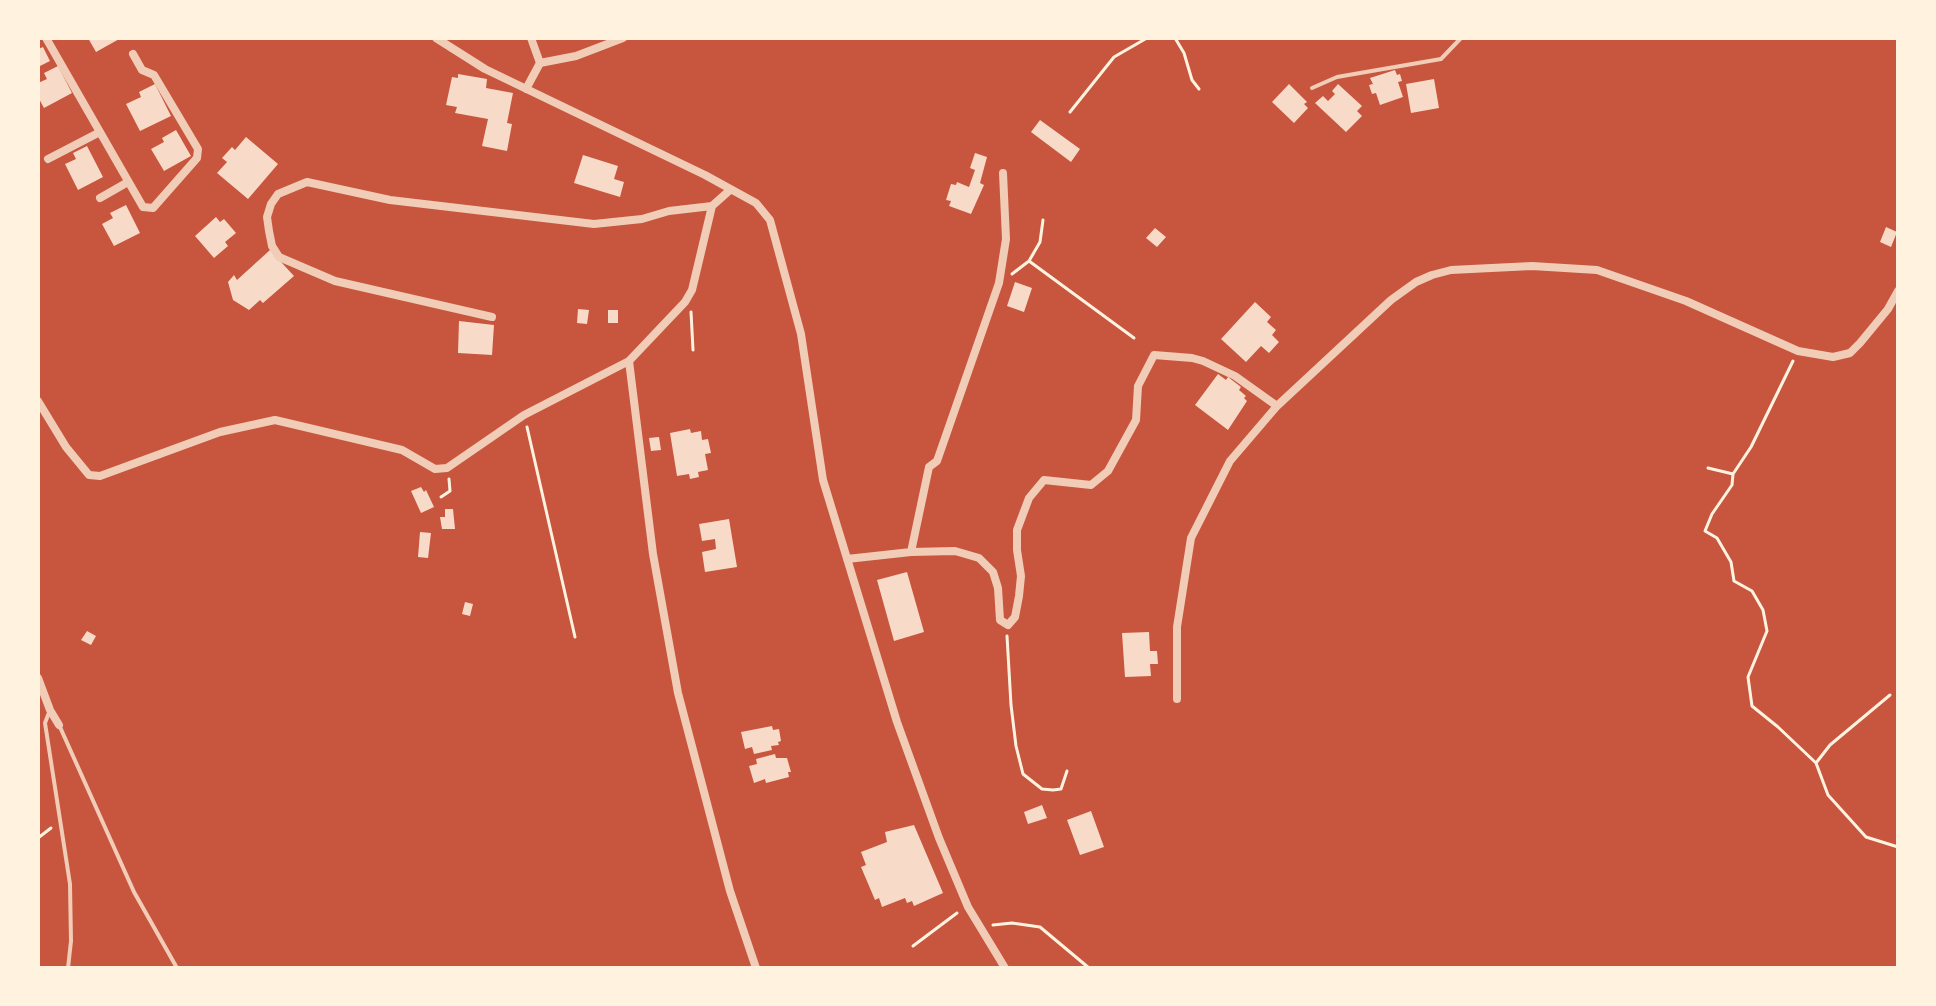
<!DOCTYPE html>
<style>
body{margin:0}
#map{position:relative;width:1936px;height:1006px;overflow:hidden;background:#c8553d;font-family:"Golos Text",sans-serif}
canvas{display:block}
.frame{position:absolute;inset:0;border:40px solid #fff3e0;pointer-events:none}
</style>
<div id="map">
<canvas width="1936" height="1006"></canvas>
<div class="frame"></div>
</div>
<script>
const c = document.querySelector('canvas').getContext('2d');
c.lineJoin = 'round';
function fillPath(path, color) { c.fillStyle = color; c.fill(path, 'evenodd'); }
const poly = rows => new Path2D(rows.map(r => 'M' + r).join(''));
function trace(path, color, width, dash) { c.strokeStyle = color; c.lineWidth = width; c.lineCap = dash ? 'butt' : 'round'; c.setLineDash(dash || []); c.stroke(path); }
fillPath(poly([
 [88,38,121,38,96,52],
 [43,47,50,61,40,66,38,49],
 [58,66,72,93,44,108,38,97,38,83,47,79,44,73],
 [1395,70,1397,75,1400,74,1402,81,1398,82,1403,97,1380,105,1376,93,1372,94,1369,85,1373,84,1370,78],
 [458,74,487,79,486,88,513,93,507,123,512,124,507,151,482,146,488,119,455,113,457,107,446,105,452,77,458,78],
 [1434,79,1439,108,1411,113,1406,84],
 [155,84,171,116,140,131,126,104,141,97,139,92],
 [1289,84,1307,102,1304,104,1308,108,1294,123,1272,102],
 [1338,84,1362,106,1357,111,1362,116,1346,132,1315,103,1323,96,1328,101,1335,94,1332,91],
 [1040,120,1080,149,1071,162,1031,132],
 [176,130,191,156,164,171,151,149,164,142,162,138],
 [246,137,278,164,248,199,217,173,227,162,222,158,232,147,235,150],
 [87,146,103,177,78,190,65,164,76,159,73,153],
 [975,153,987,157,980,183,984,185,971,214,949,206,951,201,946,200,951,184,956,185,957,182,969,187,975,170,970,168],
 [583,155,618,166,614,179,624,182,620,197,574,183],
 [126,205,140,233,114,246,102,224,113,218,110,213],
 [216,217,220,222,224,219,236,233,225,242,228,246,214,258,195,236],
 [1886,227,1897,232,1891,247,1880,242],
 [1155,228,1166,237,1157,247,1146,238],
 [270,250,294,276,263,303,260,300,249,310,233,300,228,282,234,275,237,280],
 [1015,282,1032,288,1024,312,1007,306],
 [1255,302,1271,317,1267,322,1276,330,1272,335,1279,342,1269,353,1261,346,1246,362,1221,339],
 [578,309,589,310,587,324,577,323],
 [608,310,618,310,618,323,608,323],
 [459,321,494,325,492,355,458,353],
 [1218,374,1226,380,1228,377,1241,387,1239,390,1246,396,1244,398,1247,401,1228,430,1195,405],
 [690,429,691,433,701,431,702,440,708,439,711,453,705,454,708,470,698,472,699,477,690,479,689,474,677,476,670,433],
 [659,437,661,450,651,451,649,438],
 [421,487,424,492,426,490,434,507,421,513,411,491],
 [445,509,453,509,455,529,442,529,440,517,445,517],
 [729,519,737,567,705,572,702,552,716,549,715,539,702,541,699,524],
 [420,532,431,533,428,558,418,557],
 [907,572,924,632,894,641,877,580],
 [465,602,473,604,470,616,462,614],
 [87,631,96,636,91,645,81,640],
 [1149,632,1150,651,1157,651,1158,664,1150,664,1151,676,1125,677,1122,633],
 [772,726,773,730,779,729,781,741,778,742,779,745,771,746,772,750,754,754,752,747,745,749,741,732],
 [775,754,776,758,787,758,791,772,788,772,789,777,766,783,765,779,754,783,749,766,757,764,756,759],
 [1042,805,1047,818,1028,824,1024,812],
 [1091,811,1104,847,1080,855,1067,820],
 [914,825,943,893,914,906,912,901,907,903,905,898,882,907,879,898,875,900,861,867,866,865,861,852,887,842,885,832]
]), '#f7dbc8');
trace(poly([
 [1175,38,1184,53,1192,80,1199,89],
 [1070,112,1114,57,1147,38],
 [1029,261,1040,242,1043,220],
 [1012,274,1029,261,1134,338],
 [691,312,693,350],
 [527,427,575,637],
 [1708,468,1733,474,1732,485,1712,514,1705,531,1717,538,1731,562,1734,581,1752,591,1763,610,1767,631,1748,677,1752,706,1778,727,1816,763],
 [1733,474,1751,447,1793,361],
 [441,497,450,491,449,479],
 [1007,636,1011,705,1016,746,1023,774,1042,789,1053,790,1061,789,1067,771],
 [1890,695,1830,745,1816,763,1828,795,1866,837,1898,847],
 [38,838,51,828],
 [993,925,1012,923,1040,927,1089,968],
 [913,946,957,913]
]), '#fff3e0', 3);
trace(poly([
 [1312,88,1337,77,1441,59,1461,38],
 [50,710,45,723,70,884,71,941,68,968],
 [60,727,134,892,177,968]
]), '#f1ccb7', 4);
trace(poly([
 [46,38,143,207,153,208,197,158,198,149,154,75,142,70,133,54],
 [436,38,485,69,705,175,756,203,770,220,801,334,823,480,897,722,939,838,968,907,1005,968],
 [540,63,576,56,623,38],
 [526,89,540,63,531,38],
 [48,159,100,132],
 [100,198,128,182],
 [492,317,335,281,279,257,272,246,269,231,267,217,271,204,278,194,307,182,390,200,594,224,642,219,669,211,712,206,730,190],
 [629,361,653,554,678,693,730,891,756,968],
 [38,401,66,447,89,475,100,476,220,432,275,420,402,450,435,469,447,468,524,415,629,361,685,302,692,290,712,206],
 [911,552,929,467,937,461,999,283,1006,239,1003,173],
 [847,559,911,552,955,551,979,558,993,572,998,588,1000,620,1008,625,1015,617,1019,596,1021,576,1017,550,1017,530,1029,498,1044,480,1091,485,1108,471,1136,420,1138,386,1154,355,1192,358,1203,361,1235,376,1277,406,1391,300,1416,282,1432,275,1451,270,1532,266,1597,270,1686,301,1798,351,1833,357,1850,353,1860,343,1888,309,1898,291],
 [38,678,50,710,59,725],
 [1177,699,1177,627,1191,538,1230,461,1277,406]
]), '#f1ccb7', 8);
</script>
